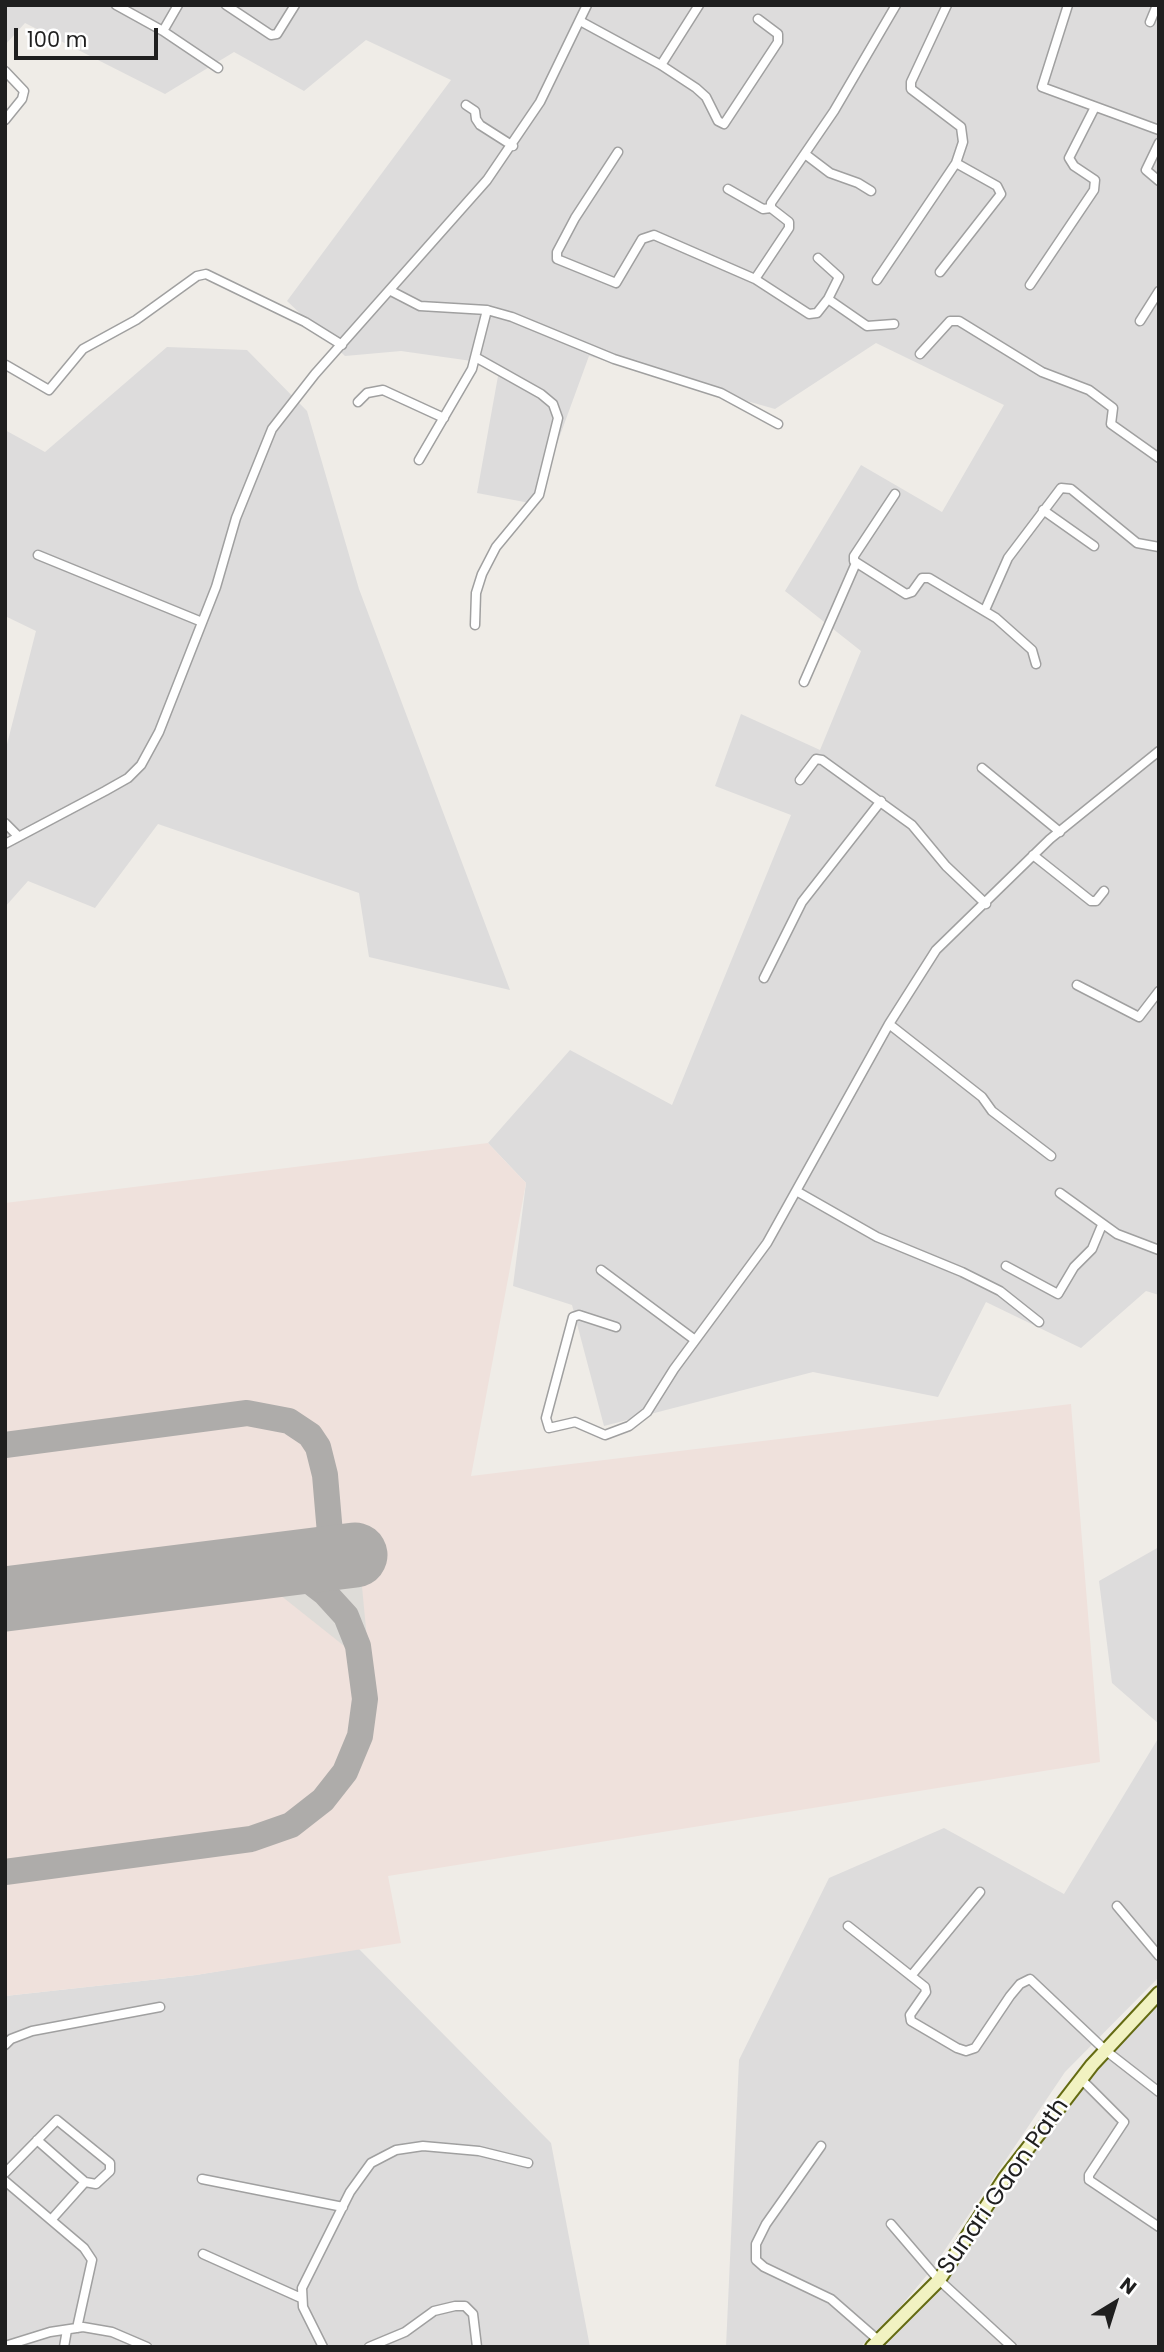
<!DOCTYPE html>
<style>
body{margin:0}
#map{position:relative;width:1164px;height:2352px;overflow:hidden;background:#efece7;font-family:Poppins,sans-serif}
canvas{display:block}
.frame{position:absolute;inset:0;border:7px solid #1f1f1f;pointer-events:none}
.north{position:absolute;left:1080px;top:2268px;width:70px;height:70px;-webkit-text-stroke:5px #fff;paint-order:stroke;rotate:38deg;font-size:19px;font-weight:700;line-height:28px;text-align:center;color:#1f1f1f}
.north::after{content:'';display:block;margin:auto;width:24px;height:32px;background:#1f1f1f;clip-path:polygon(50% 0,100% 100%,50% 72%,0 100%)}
.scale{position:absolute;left:14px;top:28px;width:144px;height:32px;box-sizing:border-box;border:4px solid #1f1f1f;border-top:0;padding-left:9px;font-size:21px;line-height:24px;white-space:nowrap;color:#1f1f1f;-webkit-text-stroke:5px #fff;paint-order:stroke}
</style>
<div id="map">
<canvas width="1164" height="2352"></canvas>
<div class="frame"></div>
<div class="north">N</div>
<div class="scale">100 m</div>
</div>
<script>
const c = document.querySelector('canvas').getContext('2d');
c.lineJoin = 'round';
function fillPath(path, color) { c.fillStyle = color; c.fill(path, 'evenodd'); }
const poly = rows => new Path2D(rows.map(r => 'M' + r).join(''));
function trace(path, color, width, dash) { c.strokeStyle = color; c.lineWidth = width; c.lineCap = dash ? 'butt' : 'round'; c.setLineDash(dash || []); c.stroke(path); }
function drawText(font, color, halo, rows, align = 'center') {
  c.font = font + ' Poppins,sans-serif'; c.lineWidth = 5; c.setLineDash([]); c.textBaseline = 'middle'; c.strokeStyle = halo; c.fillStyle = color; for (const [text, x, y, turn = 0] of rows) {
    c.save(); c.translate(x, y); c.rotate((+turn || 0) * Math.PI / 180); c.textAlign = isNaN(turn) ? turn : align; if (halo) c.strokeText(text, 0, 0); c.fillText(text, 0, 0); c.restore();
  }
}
fillPath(poly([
 [5,5,1159,5,1159,1295,1146,1291,1081,1348,986,1302,938,1397,813,1372,604,1426,572,1305,513,1286,526,1183,488,1143,570,1050,672,1105,791,815,715,786,741,714,820,750,861,651,785,591,861,465,942,512,1004,405,876,343,775,409,589,356,535,504,477,493,500,365,401,351,345,356,287,301,451,80,366,40,304,91,234,52,165,94,25,23,5,45],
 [167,347,247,350,307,411,359,589,510,990,369,957,359,893,158,824,95,908,28,881,5,907,5,752,36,631,5,616,5,430,45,452],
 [1159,1547,1159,1724,1112,1683,1099,1581],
 [1159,1737,1159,1977,1065,2072,932,2269,896,2312,860,2347,726,2347,739,2060,829,1878,944,1828,1064,1894],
 [358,1948,551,2143,590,2347,5,2347,5,1996,196,1975],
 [1159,1989,1159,2347,879,2347,908,2322,1058,2106]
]), '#dddcdc');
fillPath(poly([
 [488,1143,526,1183,471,1476,1071,1404,1100,1762,388,1876,401,1943,196,1975,5,1996,5,1203]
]), '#efe1dc');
fillPath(poly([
 [361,1576,368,1650,348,1649,270,1587]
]), '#dedcd8');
trace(poly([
 [5,1445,247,1413,289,1421,310,1435,318,1447,325,1475,332,1557],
 [5,1872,251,1839,291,1825,323,1800,345,1772,360,1736,365,1699,358,1646,346,1616,325,1593,299,1573,274,1564]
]), '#aeacaa', 26);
trace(poly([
 [5,1599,355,1555]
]), '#aeacaa', 65);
const street = poly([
 [116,5,163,31,178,5],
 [226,5,271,35,277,34,295,5],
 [1068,5,1042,87,1159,130],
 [580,21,661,65,696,88,706,97,718,121,724,124,778,42,778,34,758,19],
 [1150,22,1157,5],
 [163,31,218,68],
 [661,65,699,5],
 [5,71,24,91,22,99,5,120],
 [466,105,475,111,476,119,480,125,513,146],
 [1159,143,1146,170,1159,181],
 [618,152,575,218,557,252,557,259,616,283,642,239,654,235,755,279,789,228,789,222,771,208,771,203,834,111,896,5],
 [805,154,830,173,858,183,871,191],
 [728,189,763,209,771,208],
 [818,258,839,277,828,299],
 [940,272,1001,194,997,186,956,163,963,142,961,127,911,89,911,82,947,5],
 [755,279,809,314,817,313,828,299,867,326,894,324],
 [877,280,956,163],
 [1030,285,1094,190,1095,180,1074,166,1069,158,1094,109],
 [391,291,420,306,487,310,512,317,614,359,721,393,778,424],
 [1140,321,1159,291],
 [920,354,950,321,959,321,1042,372,1089,390,1113,408,1111,424,1159,458],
 [6,365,49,390,83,349,136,320,197,276,206,274,305,322,342,345],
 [358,402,367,393,383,390,444,418],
 [419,460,472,369,487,310],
 [895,494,854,556,854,561,906,594,912,592,922,578,929,578,996,618,1032,650,1036,664],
 [1043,510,1094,546],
 [38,555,202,622],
 [985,610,1008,558,1061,488,1071,489,1137,543,1159,547],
 [475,625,476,593,482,574,496,547,539,495,558,418,553,404,541,394,477,358],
 [804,682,856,563],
 [982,768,1060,832],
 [800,780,816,759,822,760,912,825,946,866,986,904],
 [5,823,18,836],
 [5,844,105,791,128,778,141,765,159,732,216,587,236,518,272,429,315,374,487,180,540,102,587,5],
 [1033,855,1091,901,1096,901,1104,891],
 [764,978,802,902,881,801],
 [1077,985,1139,1017,1159,991],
 [889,1024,982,1097,992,1111,1051,1156],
 [798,1192,877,1237,962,1272,1000,1291,1039,1322],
 [1060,1193,1117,1234,1159,1250],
 [1006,1266,1058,1294,1074,1267,1092,1249,1102,1225],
 [601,1270,695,1340],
 [616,1327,579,1315,573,1317,546,1418,549,1428,575,1422,605,1435,629,1426,647,1412,674,1369,767,1243,889,1024,936,950,1050,839,1159,751],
 [1117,1906,1159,1956],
 [848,1926,925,1987,926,1992,910,2015,911,2021,957,2048,966,2051,975,2048,1010,1996,1020,1984,1030,1979,1105,2050,1159,2092],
 [911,1976,980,1892],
 [5,2045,11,2039,32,2031,160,2007],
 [1081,2079,1124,2122,1089,2175,1089,2180,1159,2227],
 [37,2140,85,2182],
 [821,2146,766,2224,756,2244,756,2260,764,2267,831,2299,878,2340],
 [5,2173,57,2120,110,2163,110,2171,96,2184,85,2182,51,2220],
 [202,2179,343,2207],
 [5,2181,84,2248,92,2260,77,2328],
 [891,2224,939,2280,1012,2347],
 [203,2254,301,2298],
 [5,2346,50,2332,83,2327,112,2332,147,2347],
 [64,2347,67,2330],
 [323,2347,303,2307,302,2288,350,2192,371,2163,396,2150,423,2146,479,2151,528,2163],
 [369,2347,405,2332,434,2311,455,2306,465,2306,473,2314,477,2347]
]);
const secondary = poly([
 [872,2347,939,2280,1004,2179,1092,2065,1159,1993]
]);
trace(street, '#a0a0a0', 11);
trace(secondary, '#646b12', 16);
trace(street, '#fff', 8);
trace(secondary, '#f1f2c1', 12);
drawText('24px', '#1f1f1f', '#fff', [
 ["Sunari Gaon Path",1004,2187,-55]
]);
</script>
